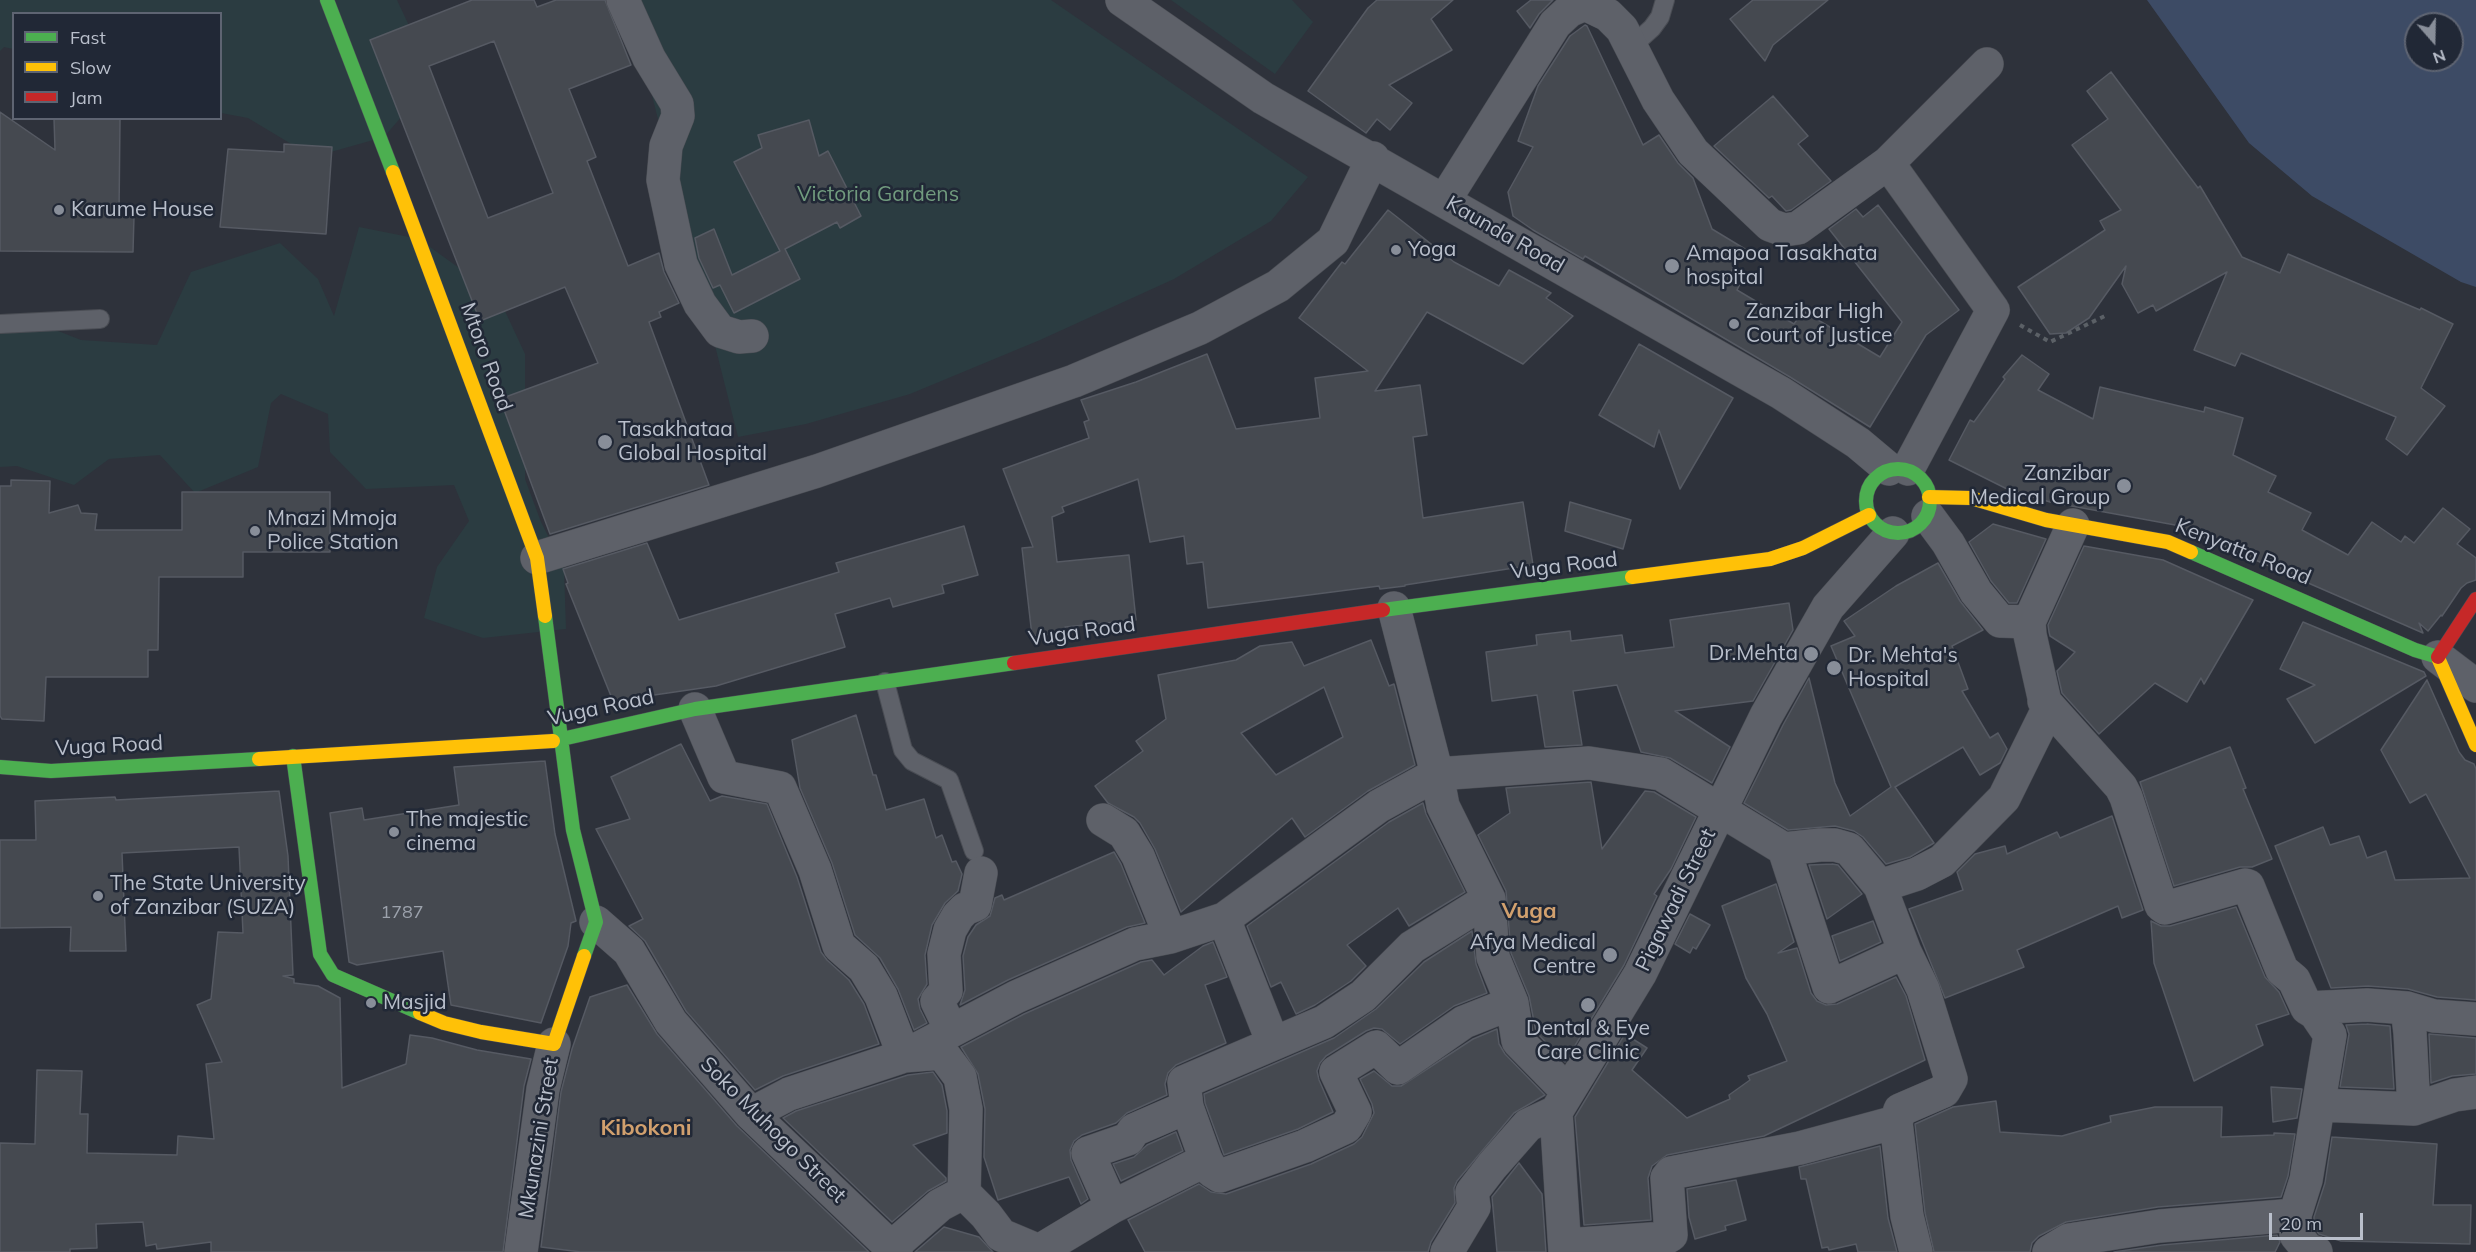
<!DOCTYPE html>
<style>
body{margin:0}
#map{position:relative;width:2476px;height:1252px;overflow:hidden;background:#2e323b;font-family:Mulish,sans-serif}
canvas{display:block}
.legend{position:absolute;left:12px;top:12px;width:210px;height:108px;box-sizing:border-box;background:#212836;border:2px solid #5e6472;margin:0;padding:8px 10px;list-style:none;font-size:18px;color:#b9bfcb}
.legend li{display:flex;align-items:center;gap:12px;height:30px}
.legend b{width:30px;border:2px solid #5e6472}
.north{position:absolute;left:2404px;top:12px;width:60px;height:60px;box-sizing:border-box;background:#212836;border:2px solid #5e6472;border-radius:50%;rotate:160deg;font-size:16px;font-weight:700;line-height:24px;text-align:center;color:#b9bfcb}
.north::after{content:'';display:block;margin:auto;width:21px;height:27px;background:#888e99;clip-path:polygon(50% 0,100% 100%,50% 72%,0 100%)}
.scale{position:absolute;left:2269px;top:1213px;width:94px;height:27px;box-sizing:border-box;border:3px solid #b9bfcb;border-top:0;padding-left:8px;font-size:18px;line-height:21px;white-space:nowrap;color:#b9bfcb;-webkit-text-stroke:4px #212836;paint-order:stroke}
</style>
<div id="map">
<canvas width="2476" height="1252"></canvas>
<ul class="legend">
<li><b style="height:8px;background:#4caf50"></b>Fast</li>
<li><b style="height:8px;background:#ffc107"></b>Slow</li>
<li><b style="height:8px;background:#c62828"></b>Jam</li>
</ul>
<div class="north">N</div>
<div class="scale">20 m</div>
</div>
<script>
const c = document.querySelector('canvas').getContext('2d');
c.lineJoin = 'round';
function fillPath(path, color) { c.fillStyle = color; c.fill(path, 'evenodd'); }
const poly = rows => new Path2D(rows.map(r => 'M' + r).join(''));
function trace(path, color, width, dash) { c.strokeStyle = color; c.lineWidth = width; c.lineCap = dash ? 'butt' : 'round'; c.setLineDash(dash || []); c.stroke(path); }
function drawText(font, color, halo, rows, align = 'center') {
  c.font = font + ' Mulish,sans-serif'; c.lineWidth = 5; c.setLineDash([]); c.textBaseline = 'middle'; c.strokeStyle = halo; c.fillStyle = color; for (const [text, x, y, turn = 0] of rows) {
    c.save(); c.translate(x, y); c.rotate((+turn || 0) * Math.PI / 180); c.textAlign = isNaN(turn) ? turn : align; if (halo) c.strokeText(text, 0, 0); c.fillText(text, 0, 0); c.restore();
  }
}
fillPath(poly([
 [0,0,397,0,434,79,384,137,313,157,248,118,221,113,220,14,14,14,13,49,4,47,0,51],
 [628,0,1051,0,1308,177,1271,221,1174,279,1040,340,910,394,806,424,738,437],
 [1171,0,1292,0,1313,22,1275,74],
 [359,227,419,239,459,268,505,311,525,354,525,479,541,522,564,568,566,629,483,638,424,618,437,567,469,521,454,485,366,489,330,452,328,414,281,394,271,403,258,467,195,493,160,455,109,459,74,485,17,466,0,467,0,331,15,314,81,340,157,345,191,272,280,243,318,279,334,316]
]), '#2b3c41');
fillPath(poly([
 [2147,0,2476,0,2476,287,2461,282,2312,196,2249,143],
 [2416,24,2452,24,2452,60,2416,60]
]), '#3d4b65');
const building = poly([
 [472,0,534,0,537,7,556,0,605,0,631,65,569,89,596,157,587,161,628,266,659,253,664,272,679,303,659,312,661,317,649,322,709,485,550,534,500,399,598,363,565,287,480,321,370,40,472,0],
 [494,41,553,193,488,218,429,66,494,41],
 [1377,0,1453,0,1431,19,1452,50,1389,85,1412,103,1390,130,1377,119,1366,133,1308,91,1368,8,1377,0],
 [1531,0,1553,0,1539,14,1530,28,1517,11,1531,0],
 [1753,0,1828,0,1773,45,1765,61,1730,19,1753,0],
 [1585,25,1587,26,1643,145,1659,135,1678,163,1693,178,1712,229,1745,249,1729,275,1741,282,1737,290,1794,324,1803,311,1880,357,1902,322,1829,229,1856,209,1863,217,1878,205,1959,310,1926,335,1870,427,1790,377,1585,256,1583,259,1533,230,1513,216,1508,192,1533,147,1518,141,1538,86,1570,36,1585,25],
 [2111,72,2198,188,2200,186,2242,257,2280,273,2288,254,2420,310,2421,308,2453,324,2421,388,2445,406,2407,455,2386,439,2396,417,2241,353,2235,366,2194,350,2227,272,2156,311,2153,305,2138,313,2122,284,2126,266,2089,318,2066,333,2050,334,2018,287,2105,230,2100,221,2121,210,2072,145,2108,119,2087,91,2111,72],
 [1773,96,1808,136,1798,144,1831,181,1791,210,1786,211,1772,196,1769,198,1714,146,1773,96],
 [0,112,55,150,54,118,120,118,119,215,134,216,133,252,0,251,0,112],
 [809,120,819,156,828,151,861,216,840,228,837,222,785,249,800,279,734,313,720,285,713,288,699,258,695,238,714,229,732,275,780,251,734,162,762,148,758,135,809,120],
 [284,144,332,147,326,234,220,227,228,149,284,152,284,144],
 [1388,210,1454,262,1499,286,1509,270,1551,293,1546,298,1573,316,1523,364,1427,312,1375,391,1420,385,1427,435,1413,437,1423,518,1523,502,1533,565,1405,585,1405,586,1380,589,1379,586,1208,608,1203,562,1187,564,1184,536,1150,542,1138,479,1070,504,1062,507,1064,512,1052,517,1057,562,1129,555,1136,620,1065,627,1065,633,1032,636,1022,548,1033,547,1003,469,1089,438,1084,422,1089,420,1081,400,1136,382,1207,354,1236,429,1320,418,1315,378,1368,371,1299,318,1342,262,1345,264,1388,210],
 [1639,344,1733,398,1680,489,1659,430,1654,447,1599,415,1639,344],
 [2022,355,2049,374,2038,390,2093,419,2100,387,2204,412,2205,407,2243,418,2233,455,2276,476,2268,492,2311,513,2302,530,2348,555,2372,522,2401,542,2405,536,2414,543,2443,508,2470,529,2457,544,2476,558,2476,580,2467,583,2461,588,2442,616,2441,615,2428,631,2419,623,2423,633,2175,525,2050,502,2005,488,1949,460,1970,420,1974,422,2005,379,2003,377,2022,355],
 [11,480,50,481,49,513,78,505,81,513,97,514,95,530,182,530,182,492,330,492,330,552,243,552,243,577,159,577,158,650,148,650,148,677,46,677,44,721,2,719,0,716,0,486,11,486,11,480],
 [1570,502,1631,520,1623,549,1565,531,1570,502],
 [1993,524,2046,539,2017,603,2009,603,1991,581,1969,542,1993,524],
 [964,526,978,575,942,585,944,593,893,607,890,598,835,614,845,647,716,686,613,701,566,584,568,583,563,569,647,543,679,620,839,572,836,563,964,526],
 [2084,546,2163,560,2253,600,2204,684,2201,678,2187,702,2155,683,2099,734,2062,693,2057,671,2075,652,2050,636,2049,632,2048,625,2084,546],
 [1938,563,1960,601,1983,630,1952,646,1968,689,1962,691,1990,738,1998,733,2007,749,2000,763,1980,775,1963,747,1895,787,1934,843,1910,857,1886,864,1863,837,1854,831,1835,826,1788,830,1744,803,1783,725,1809,678,1835,783,1850,816,1891,787,1831,646,1855,636,1844,621,1896,586,1938,563],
 [1789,603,1793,630,1753,701,1675,711,1730,747,1712,783,1670,758,1641,752,1617,685,1573,691,1582,745,1545,747,1537,695,1492,701,1486,652,1537,645,1536,635,1570,631,1571,641,1622,635,1625,653,1674,647,1670,620,1789,603],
 [2303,622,2424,672,2426,676,2315,743,2287,699,2315,685,2280,669,2303,622],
 [1371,640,1389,686,1394,684,1415,765,1368,791,1305,837,1292,818,1181,912,1155,849,1140,823,1134,817,1108,803,1095,786,1143,751,1136,741,1166,719,1158,675,1236,660,1260,646,1292,642,1304,666,1371,640],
 [1324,687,1343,737,1276,775,1241,733,1324,687],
 [2427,680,2459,752,2465,760,2474,764,2476,769,2476,1000,2437,997,2408,989,2368,986,2331,988,2275,846,2323,827,2330,845,2359,836,2367,858,2386,851,2395,880,2470,878,2426,794,2410,803,2381,750,2427,680],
 [856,715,873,775,876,775,886,810,924,799,936,838,942,835,952,862,956,861,962,874,958,891,945,903,932,925,925,955,927,984,918,999,920,1009,927,1023,914,1030,898,989,880,958,855,935,832,863,800,788,792,740,856,715],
 [681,744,710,801,722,796,767,804,797,877,821,952,827,960,849,980,864,1004,879,1044,783,1076,755,1090,686,1011,645,941,629,926,643,919,596,829,630,819,611,777,681,744],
 [2230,747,2246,788,2243,789,2272,859,2252,867,2240,867,2174,886,2140,782,2230,747],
 [545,761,555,834,576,921,571,923,568,946,541,1023,451,1005,443,951,357,965,349,962,330,813,362,808,364,820,459,805,454,767,545,761],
 [1591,782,1602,849,1645,791,1654,792,1696,817,1671,869,1654,894,1657,896,1624,965,1565,1062,1536,1032,1529,996,1511,953,1506,891,1478,835,1510,813,1506,788,1591,782],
 [279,791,288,856,293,975,283,976,294,979,294,983,318,986,340,998,342,1088,406,1064,410,1035,432,1038,477,1050,531,1059,524,1086,503,1252,211,1252,211,1242,157,1249,156,1244,146,1246,143,1222,96,1224,97,1248,70,1249,70,1252,0,1252,0,1143,35,1144,37,1070,82,1071,80,1114,88,1114,87,1153,177,1155,178,1136,214,1139,206,1064,222,1062,197,1005,211,999,218,932,243,933,239,847,122,853,126,951,70,951,71,927,0,928,0,840,36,840,35,801,115,797,116,800,279,791],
 [1423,803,1426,814,1465,892,1409,926,1398,908,1347,945,1366,966,1351,981,1315,1005,1296,1014,1281,982,1271,987,1247,926,1389,822,1423,803],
 [2112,816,2143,910,2122,918,2118,906,2017,950,2024,967,1945,998,1909,909,1963,890,1957,872,1975,854,2005,846,2007,854,2057,832,2060,838,2112,816],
 [1114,852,1121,864,1145,923,1127,927,1008,980,960,1005,965,990,963,956,968,937,976,925,990,916,995,898,1002,895,1004,900,1114,852],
 [1832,864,1838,865,1862,894,1827,919,1809,865,1832,864],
 [1776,884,1794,942,1778,953,1797,948,1811,993,1817,1001,1826,1005,1837,1004,1896,977,1906,996,1925,1060,1764,1136,1667,1155,1652,1166,1648,1178,1651,1220,1584,1225,1575,1117,1625,1034,1647,1048,1632,1070,1687,1118,1730,1099,1729,1095,1750,1080,1748,1076,1787,1061,1767,1014,1746,978,1722,906,1776,884],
 [2236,907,2265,977,2279,992,2289,1014,2256,1025,2263,1045,2194,1081,2154,963,2151,921,2161,926,2170,926,2236,907],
 [1690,914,1710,925,1696,949,1693,947,1690,953,1675,944,1690,914],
 [1873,921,1881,942,1840,961,1832,936,1873,921],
 [1472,931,1476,964,1487,993,1454,1006,1400,1044,1382,1029,1374,1028,1366,1031,1326,1056,1320,1063,1317,1071,1319,1080,1333,1112,1298,1129,1224,1155,1205,1103,1204,1094,1334,1038,1376,1009,1424,962,1472,931],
 [1213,942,1227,977,1205,985,1226,1043,1176,1065,1168,1073,1165,1084,1167,1095,1127,1113,1116,1123,1082,1135,1074,1141,1070,1150,1071,1160,1088,1199,1081,1204,1069,1177,998,1200,984,1157,985,1109,978,1074,961,1047,1024,1014,1141,962,1152,960,1164,975,1203,946,1213,942],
 [627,985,657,1034,737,1126,869,1252,581,1252,541,1247,561,1092,572,1049,590,997,627,985],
 [2367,1024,2390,1026,2394,1089,2340,1087,2349,1034,2346,1025,2367,1024],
 [1497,1029,1499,1044,1505,1054,1545,1095,1514,1113,1457,1181,1454,1188,1455,1203,1431,1242,1428,1252,1145,1252,1128,1220,1199,1184,1211,1192,1226,1194,1311,1164,1354,1144,1362,1137,1374,1113,1372,1104,1360,1079,1374,1071,1392,1086,1401,1086,1473,1039,1497,1029],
 [2429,1034,2476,1038,2476,1074,2452,1076,2431,1083,2429,1034],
 [933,1072,942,1085,947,1111,947,1133,913,1145,946,1178,946,1181,928,1191,892,1222,783,1118,796,1111,908,1075,933,1072],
 [2271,1087,2302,1089,2297,1118,2273,1122,2271,1087],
 [1996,1101,2000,1132,2062,1136,2111,1122,2110,1116,2155,1107,2222,1107,2221,1137,2274,1135,2274,1133,2295,1134,2288,1176,2281,1197,2158,1207,2066,1222,2039,1236,2032,1243,2030,1252,1934,1252,1925,1213,1915,1124,1953,1107,1996,1101],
 [1176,1132,1183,1151,1121,1181,1113,1164,1134,1157,1147,1145,1176,1132],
 [2332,1137,2437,1144,2433,1205,2471,1205,2470,1244,2341,1241,2319,1234,2314,1228,2314,1217,2325,1183,2332,1137],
 [1880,1146,1888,1218,1897,1252,1858,1252,1856,1244,1829,1250,1828,1247,1822,1248,1806,1179,1801,1179,1799,1167,1880,1146],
 [1519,1163,1542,1194,1546,1252,1497,1252,1492,1197,1519,1163],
 [1736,1180,1746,1220,1725,1226,1726,1230,1695,1239,1689,1217,1687,1189,1736,1180],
 [944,1227,979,1237,993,1252,915,1252,944,1227],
 [2277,1235,2280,1242,2275,1252,2114,1252,2162,1245,2277,1235]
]);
fillPath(building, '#454950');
trace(building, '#565a63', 1.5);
const lane = poly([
 [1632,46,1652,28,1660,17,1665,0],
 [0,324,100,319],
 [885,682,903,750,912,761,949,780,974,851]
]);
const street = poly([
 [623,0,649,58,677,104,678,116,666,146,663,180,681,264,700,304,720,331,739,337,752,336],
 [1122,0,1263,98,1781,393,1858,443,1889,469],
 [1888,163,1987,64],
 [1444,201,1555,24,1569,11,1585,4,1608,15,1622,29,1658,100,1693,152,1770,225,1784,230,1798,228,1888,163,1993,310,1908,469],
 [1928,516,1948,543,1976,592,2000,621,2029,622],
 [537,558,817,471,1074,381,1200,328,1278,286,1333,241,1373,158],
 [1394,608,1437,774,1443,806,1489,899,1493,957,1512,1003,1518,1041,1567,1091],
 [2438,657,2476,686],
 [2044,701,2121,787,2126,797,2161,905,2165,908,2245,885,2248,886,2282,970,2294,980,2307,1008,2315,1013,2330,1035,2306,1180,2295,1215],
 [695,709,724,777,780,788,815,870,839,946,864,968,881,996,904,1056,942,1053,960,1077,966,1109,964,1196,957,1196,940,1205,892,1247],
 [1103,820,1124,833,1138,856,1166,925,1168,937],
 [1784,849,1829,987,1905,952],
 [1880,886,1917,874,1942,861,2004,798,2047,711,2030,635,2029,622,2073,525],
 [1489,899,1412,947,1363,996,1324,1022,1184,1082,1187,1107,1206,1160,1212,1171,1220,1176,1305,1146,1346,1127,1355,1112,1336,1072,1376,1047,1398,1068,1464,1022,1512,1003],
 [1224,919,1273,1043],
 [596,922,629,951,671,1022,751,1114,896,1252],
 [2307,1008,2367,1005,2407,1008,2434,1016,2476,1019],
 [2407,1008,2410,1033,2414,1109],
 [951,1030,937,1001,946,991,944,954,950,930,958,916,965,909,975,905,981,873],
 [2320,1105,2414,1109,2455,1095,2476,1092],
 [1556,1112,1565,1252],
 [751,1114,789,1094,904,1056,1016,997,1135,944,1170,937,1224,919,1379,806,1437,774,1589,763,1661,774,1784,849,1820,845,1835,845,1849,849,1880,886,1905,952,1923,989,1951,1079,1944,1091,1900,1110,1896,1122,1907,1216,1916,1252],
 [964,1196,968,1197,986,1215,1001,1235,1039,1251,1112,1207,1206,1160],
 [1112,1207,1088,1153,1128,1139,1134,1130,1187,1107],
 [1565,1245,1666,1238,1671,1235,1667,1178,1671,1173,1800,1148,1896,1122],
 [521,1252,543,1089,554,1044],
 [1447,1252,1474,1207,1472,1192,1492,1166,1528,1125,1556,1112,1640,974,1766,716,1828,607,1893,533],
 [2049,1252,2069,1240,2160,1226,2295,1215,2296,1235,2309,1251,2316,1252]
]);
const fast = poly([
 [327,0,393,172],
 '1866 501a32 32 0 1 1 64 0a32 32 0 1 1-64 0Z',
 [2191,552,2415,650,2438,657,2439,660],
 [1383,610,1632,577],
 [545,616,573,830,596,922,584,956],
 [553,741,695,709,1014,663],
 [293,756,320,954,333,975,420,1013],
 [0,767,51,771,259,759]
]);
const slow = poly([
 [393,172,537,558,545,616],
 [1929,497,1971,498,2046,520,2168,542,2191,552],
 [1632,577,1770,559,1803,548,1869,515],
 [2439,660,2476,745],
 [259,759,553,741],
 [420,1013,444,1023,481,1032,554,1044,584,956]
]);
const jam = poly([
 [2438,657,2476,599],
 [1014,663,1383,610]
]);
trace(lane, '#4a4d54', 20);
trace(street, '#4a4d54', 34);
trace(fast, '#4a4d54', 15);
trace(slow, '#4a4d54', 15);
trace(jam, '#4a4d54', 15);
trace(poly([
 [2020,325,2050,342,2107,315]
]), '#5b6066', 4, [4.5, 4.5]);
trace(lane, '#5e6169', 18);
trace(street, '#5e6169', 33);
trace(fast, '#4caf50', 14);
trace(slow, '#ffc107', 14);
trace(jam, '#c62828', 14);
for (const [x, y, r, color] of [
 [59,210,6,"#888e99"],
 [1396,250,6,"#888e99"],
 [1672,266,8,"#888e99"],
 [1734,324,6,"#888e99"],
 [605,442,8,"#888e99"],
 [2124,486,8,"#888e99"],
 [255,531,6,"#888e99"],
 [1811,654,8,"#888e99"],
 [1834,668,8,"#888e99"],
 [394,832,6,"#888e99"],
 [98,896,6,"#888e99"],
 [1610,955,8,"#888e99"],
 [371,1003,6,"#888e99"],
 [1588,1005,8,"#888e99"]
]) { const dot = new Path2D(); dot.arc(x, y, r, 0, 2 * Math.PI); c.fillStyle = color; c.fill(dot); trace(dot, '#212836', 2); }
drawText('18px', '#9ca2ac', null, [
 ["1787",402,913]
]);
drawText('21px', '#719b7e', '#212836', [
 ["Victoria Gardens",878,195]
]);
drawText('21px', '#b9bfcb', '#212836', [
 ["Karume House",71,210],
 ["Yoga",1408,250],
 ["Amapoa Tasakhata",1686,254],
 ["hospital",1686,278],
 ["Zanzibar High",1746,312],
 ["Court of Justice",1746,336],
 ["Tasakhataa",618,430],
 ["Global Hospital",618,454],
 ["Zanzibar",2110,474,"right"],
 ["Medical Group",2110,498,"right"],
 ["Mnazi Mmoja",267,519],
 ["Police Station",267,543],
 ["Dr.Mehta",1798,654,"right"],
 ["Dr. Mehta's",1848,656],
 ["Hospital",1848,680],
 ["The majestic",406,820],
 ["cinema",406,844],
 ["The State University",110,884],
 ["of Zanzibar (SUZA)",110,908],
 ["Afya Medical",1596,943,"right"],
 ["Centre",1596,967,"right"],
 ["Masjid",383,1003],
 ["Dental & Eye",1588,1029,"center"],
 ["Care Clinic",1588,1053,"center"]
], 'left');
drawText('21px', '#b9bfcb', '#212836', [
 ["Kaunda Road",1505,235,30],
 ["Mtoro Road",486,357,70],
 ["Kenyatta Road",2243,552,22],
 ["Vuga Road",1564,566,-7],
 ["Vuga Road",1082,632,-8],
 ["Vuga Road",601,708,-12],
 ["Vuga Road",109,746,-3],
 ["Pigawadi Street",1676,900,-64],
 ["Soko Muhogo Street",773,1130,45],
 ["Mkunazini Street",539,1138,-81]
]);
drawText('bold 22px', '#d1a06e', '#212836', [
 ["Vuga",1529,911],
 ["Kibokoni",646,1128]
]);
</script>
